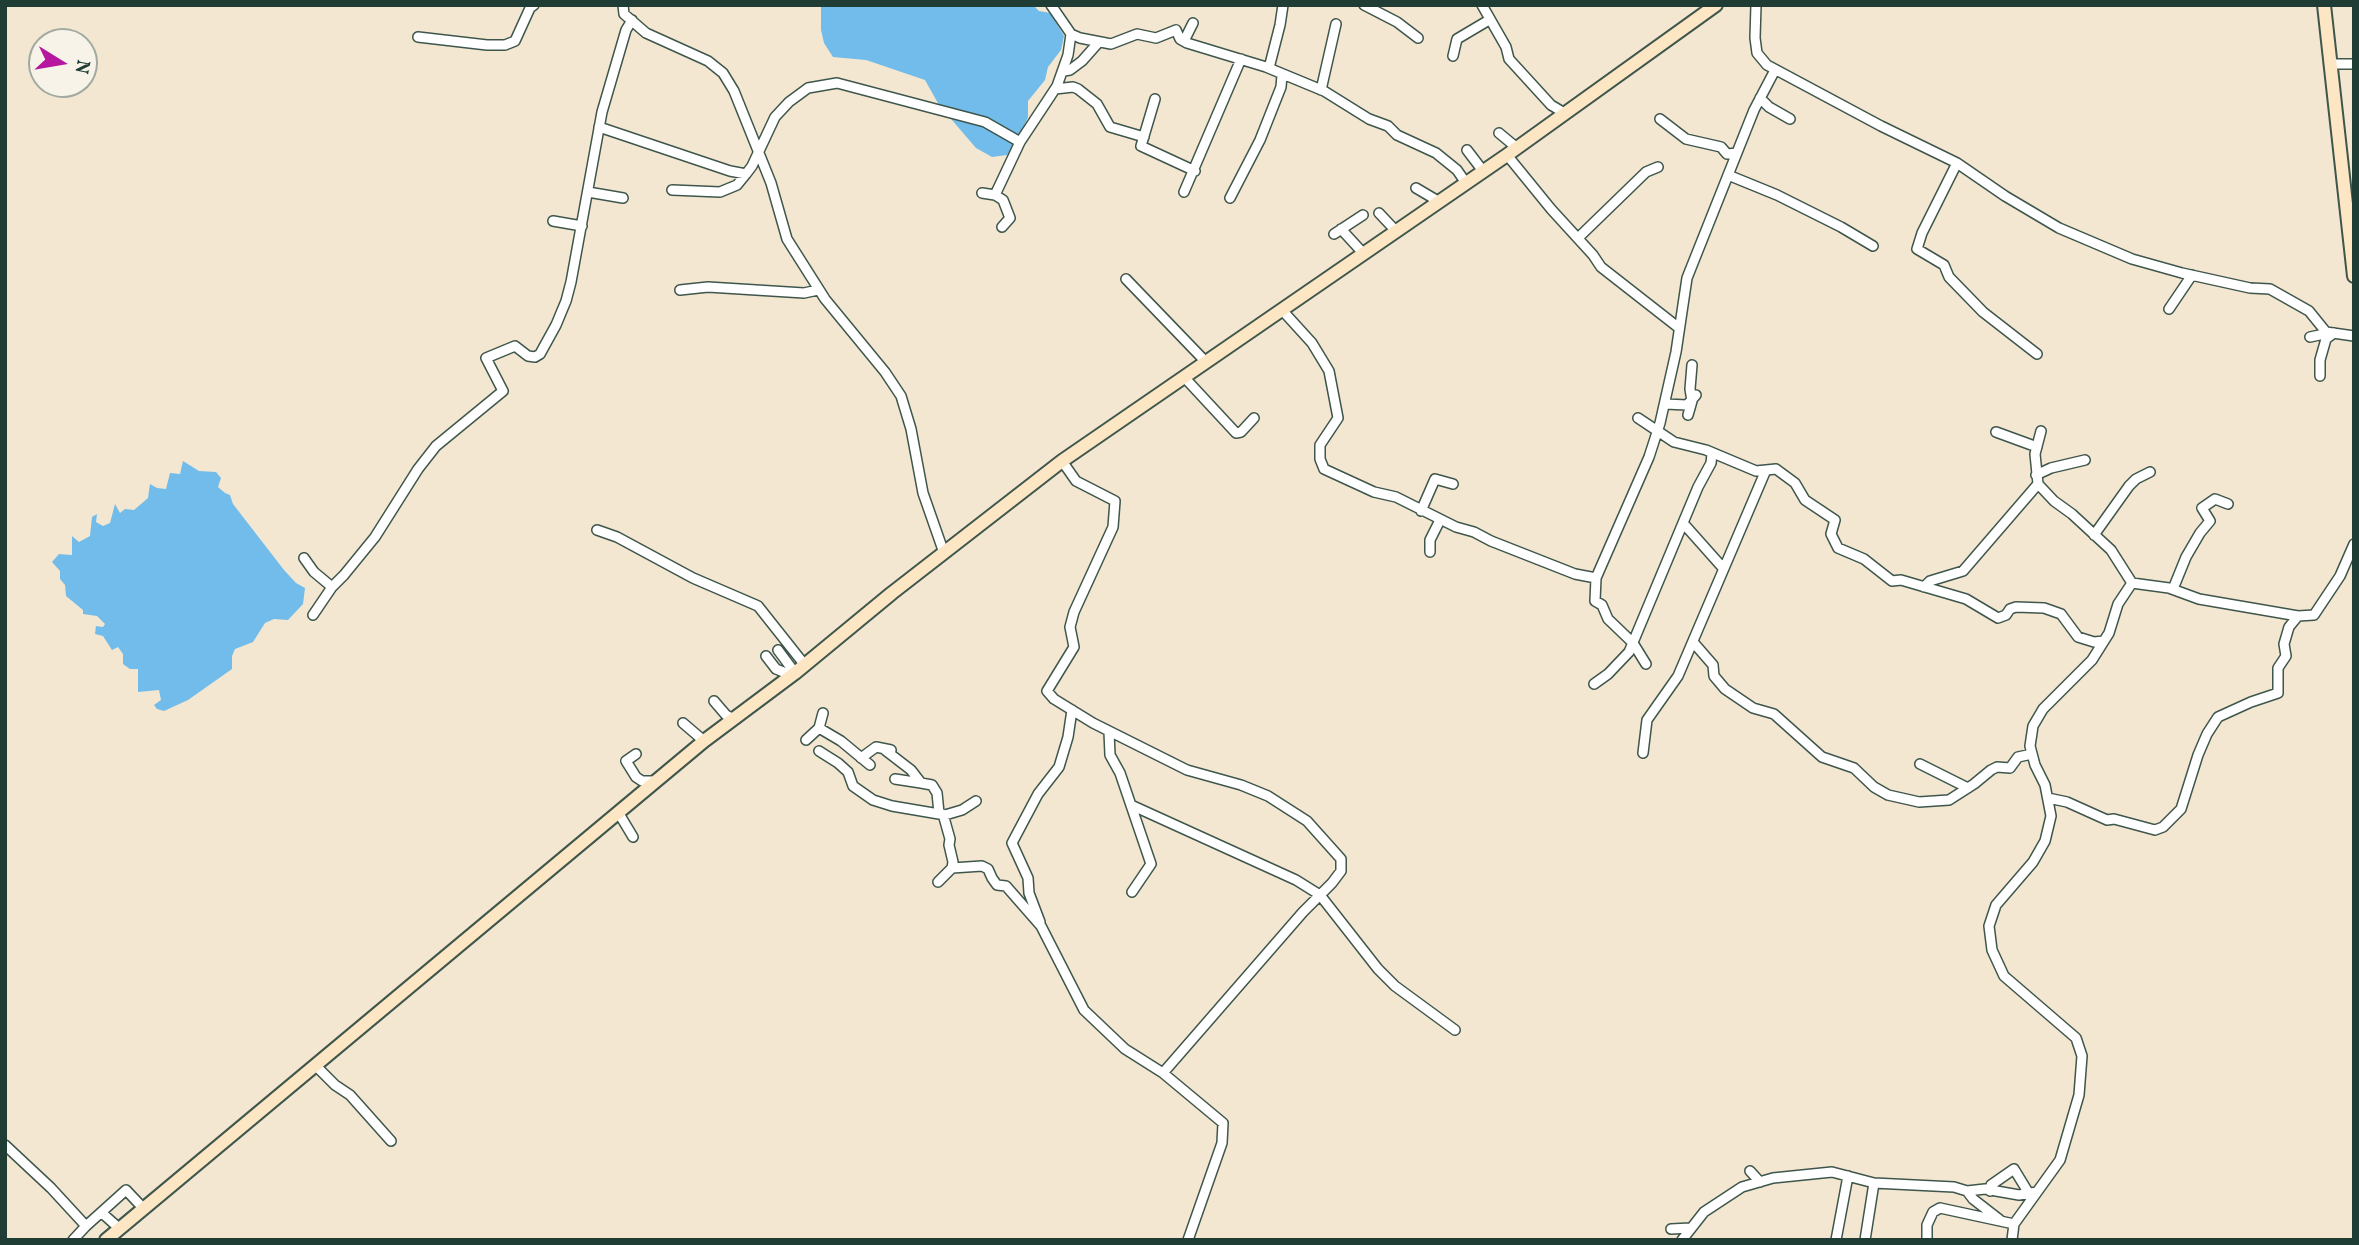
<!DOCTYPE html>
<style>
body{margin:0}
#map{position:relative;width:2359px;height:1245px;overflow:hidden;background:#f4e7d1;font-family:Vollkorn,serif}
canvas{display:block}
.frame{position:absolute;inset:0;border:7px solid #1f3d34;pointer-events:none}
.north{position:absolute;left:28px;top:28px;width:70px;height:70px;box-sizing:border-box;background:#f7f3e8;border:2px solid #a1aaa0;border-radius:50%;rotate:101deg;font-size:19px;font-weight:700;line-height:28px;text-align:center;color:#1f3d34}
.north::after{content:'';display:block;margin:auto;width:24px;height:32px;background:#b5179e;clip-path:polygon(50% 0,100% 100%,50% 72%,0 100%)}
</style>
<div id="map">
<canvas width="2359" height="1245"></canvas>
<div class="frame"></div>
<div class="north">N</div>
</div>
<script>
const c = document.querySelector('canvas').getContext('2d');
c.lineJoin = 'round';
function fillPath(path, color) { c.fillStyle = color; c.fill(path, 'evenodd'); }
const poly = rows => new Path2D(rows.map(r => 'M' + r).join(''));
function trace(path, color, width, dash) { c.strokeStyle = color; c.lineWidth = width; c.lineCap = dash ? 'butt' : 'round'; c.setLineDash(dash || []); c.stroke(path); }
fillPath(poly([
 [821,5,1033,5,1039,11,1050,13,1064,36,1061,50,1048,67,1045,80,1028,101,1028,117,1019,137,1007,155,992,157,976,148,939,105,925,80,866,60,833,57,824,43,821,30],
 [183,461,199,471,216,472,221,478,218,487,225,493,230,495,233,504,284,570,296,583,305,588,303,604,288,620,274,619,265,623,253,642,235,649,232,656,232,669,188,700,164,711,157,709,154,705,161,700,159,690,138,692,138,669,130,669,123,664,123,654,118,647,112,650,103,636,95,634,96,626,103,627,105,624,97,616,83,614,83,610,66,596,65,585,60,579,60,571,52,562,59,554,72,555,72,536,79,542,90,536,92,517,97,514,96,522,103,526,110,523,115,504,120,513,125,509,134,510,148,498,150,484,157,488,166,489,170,473,180,474]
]), '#71bcea');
const street = poly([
 [623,5,624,14,646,33,708,61,723,73,734,91,771,183,787,239,825,299,885,372,901,396,911,429,923,493,944,553],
 [1051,5,1071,34,1080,38,1111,44,1137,34,1156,38,1176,30,1180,39,1187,43,1266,67,1324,91,1369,119,1388,126,1397,135,1436,153,1457,170,1466,183],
 [1364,5,1397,22,1418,38],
 [1482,5,1506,47,1509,59,1551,105,1566,114],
 [1756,5,1755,38,1757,53,1767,65,1881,126,1957,163,2005,196,2059,228,2132,259,2182,273,2250,288,2270,289,2309,311,2326,332,2354,336],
 [418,37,487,45,505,45,515,41,530,8,534,5],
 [1184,41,1193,23],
 [1453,56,1457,39,1489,20],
 [2330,64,2354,64],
 [1269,68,1280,25,1283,5],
 [1064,71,1070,70,1082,61,1098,43],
 [1055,89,1073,87,1078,89,1097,104,1110,127,1144,137],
 [1321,90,1336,24],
 [1760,98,1769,107,1790,119],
 [1155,99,1141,146,1195,171],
 [1660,119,1686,139,1721,147,1727,154,1737,153],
 [599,127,730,171,746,174,752,166,775,117,789,102,808,88,837,83,985,122,1020,142],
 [1499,133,1517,148],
 [1467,150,1483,171],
 [1507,155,1551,209,1593,255,1601,267,1679,328],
 [1957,163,1922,233,1917,249,1944,265,1949,277,1983,312,2037,354],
 [1728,175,1777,195,1841,227,1873,246],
 [1416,188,1438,201],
 [672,190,720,192,737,185,746,174],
 [588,192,623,198],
 [1184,192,1241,59],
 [982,193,995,195,1003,200,1010,218,1002,227],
 [995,195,1020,142,1057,86,1068,55,1071,34],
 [1230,198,1260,140,1281,87,1282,75],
 [1379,213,1395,230],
 [553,221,582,226],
 [1341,229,1363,253],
 [1334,234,1363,215],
 [1578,238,1646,172,1658,167],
 [1126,279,1205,361],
 [680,290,708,287,804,293,818,290],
 [2169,309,2192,275],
 [1282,310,1312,343,1329,371,1338,418,1320,445,1320,459,1324,469,1374,492,1396,497,1456,527,1474,532,1491,541,1575,574,1596,578,1649,457,1660,423,1676,352,1687,278,1754,110,1775,70],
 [2310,337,2329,333],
 [2320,376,2320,360,2326,339,2334,333],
 [1184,377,1236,433,1241,432,1254,418],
 [1665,404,1687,405,1696,395],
 [1688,415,1692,401,1690,389,1692,365],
 [1638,418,1674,442,1706,450,1756,471,1776,469,1795,483,1805,500,1835,520,1831,534,1838,548,1864,559,1892,581,1901,580,1966,599,1998,618,2006,615,2010,609,2016,607,2044,608,2061,614,2078,637,2094,642,2104,641],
 [2041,431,2035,454,2038,484,2054,501,2072,514,2111,550,2132,583],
 [1996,432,2037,447],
 [1062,461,1076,481,1115,501,1113,527,1074,612,1070,627,1074,647,1047,691,1054,699,1093,723,1187,770,1241,785,1268,796,1307,821,1341,859,1341,871,1332,883,1303,912,1163,1073],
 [2036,475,2051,468,2085,460],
 [1421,511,1435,479,1453,484],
 [1683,523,1723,568],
 [597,530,617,537,693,578,758,606,804,664],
 [2094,535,2129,486,2136,479,2150,472],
 [1430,552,1430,540,1440,520],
 [304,558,314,572,332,587],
 [1596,578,1595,601,1602,605,1608,619,1633,643,1646,664],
 [1924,587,1930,581,1963,571,2038,484],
 [2173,589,2186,557,2200,533,2210,521,2202,508,2215,499,2228,504],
 [313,615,332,587,344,575,375,537,418,469,436,446,503,391,486,358,515,346,528,356,535,357,540,354,556,325,566,301,571,282,602,112,626,30,632,20],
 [1693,642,1713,665,1714,676,1725,689,1753,708,1774,714,1822,757,1854,768,1874,787,1888,795,1919,802,1949,800,1974,784,1991,770,1997,767,2010,768,2018,757,2032,754],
 [778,650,795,673],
 [766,656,776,669,786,673,792,669],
 [1594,684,1608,674,1629,652,1698,487,1711,463,1712,454],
 [714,701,726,715,734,719],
 [683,723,704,741],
 [819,728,841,741,870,765],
 [1109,732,1110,755,1120,773,1151,864,1132,892],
 [806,740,819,728,823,713],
 [885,750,911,770,921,783,932,785,937,793,939,813],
 [819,751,838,763,848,772,853,786,873,800,892,806,945,815,962,810,976,801],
 [1643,753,1647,720,1678,676,1766,470],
 [636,754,626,761,636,777,642,781,654,781],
 [861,758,876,747,891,750],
 [1920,764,1968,788],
 [895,779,921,783],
 [2048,798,2067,802,2107,820,2114,819,2155,830,2163,827,2181,809,2198,755,2207,734,2218,717,2251,702,2278,693,2278,668,2286,656,2284,644,2289,627,2298,616],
 [1131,805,1296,880,1320,895,1378,969,1395,986,1455,1030],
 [618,812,633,837],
 [952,868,982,866,988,869,992,878,997,885,1006,886,1041,926,1084,1010,1125,1049,1163,1073,1223,1123,1222,1143,1188,1240],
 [938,882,952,868,953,862,949,845,950,839,943,814],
 [1040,922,1029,893,1028,878,1012,843,1038,794,1059,767,1068,737,1072,710],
 [315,1065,335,1085,350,1095,391,1141],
 [5,1145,51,1188,86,1226,126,1190,144,1209],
 [1750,1171,1760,1182],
 [1967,1191,1985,1189,2019,1195,2037,1192],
 [1990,1191,1991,1185,2014,1169,2028,1192],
 [102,1213,120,1229],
 [1671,1229,1690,1228],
 [73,1240,86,1226],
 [1682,1240,1704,1212,1742,1187,1773,1178,1832,1172,1874,1183,1954,1187,1967,1191,1973,1199,2000,1220],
 [1836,1240,1848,1176],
 [1865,1240,1874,1183],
 [1927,1240,1927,1225,1933,1212,1940,1208,2014,1224],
 [2012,1240,2014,1224,2060,1160,2079,1095,2082,1056,2076,1038,2004,976,1992,950,1989,926,1996,905,2033,862,2045,841,2051,816,2045,785,2035,765,2030,746,2033,726,2043,709,2092,660,2109,633,2118,604,2132,583,2169,588,2199,599,2298,616,2314,615,2340,576,2354,544]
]);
const secondary = poly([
 [2324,5,2354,276],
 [106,1240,704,741,795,673,892,593,1062,461,1507,155,1716,5]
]);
trace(street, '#3f564c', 12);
trace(secondary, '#3f564c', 16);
trace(street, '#fff', 9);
trace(secondary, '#fce6c4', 12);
</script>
